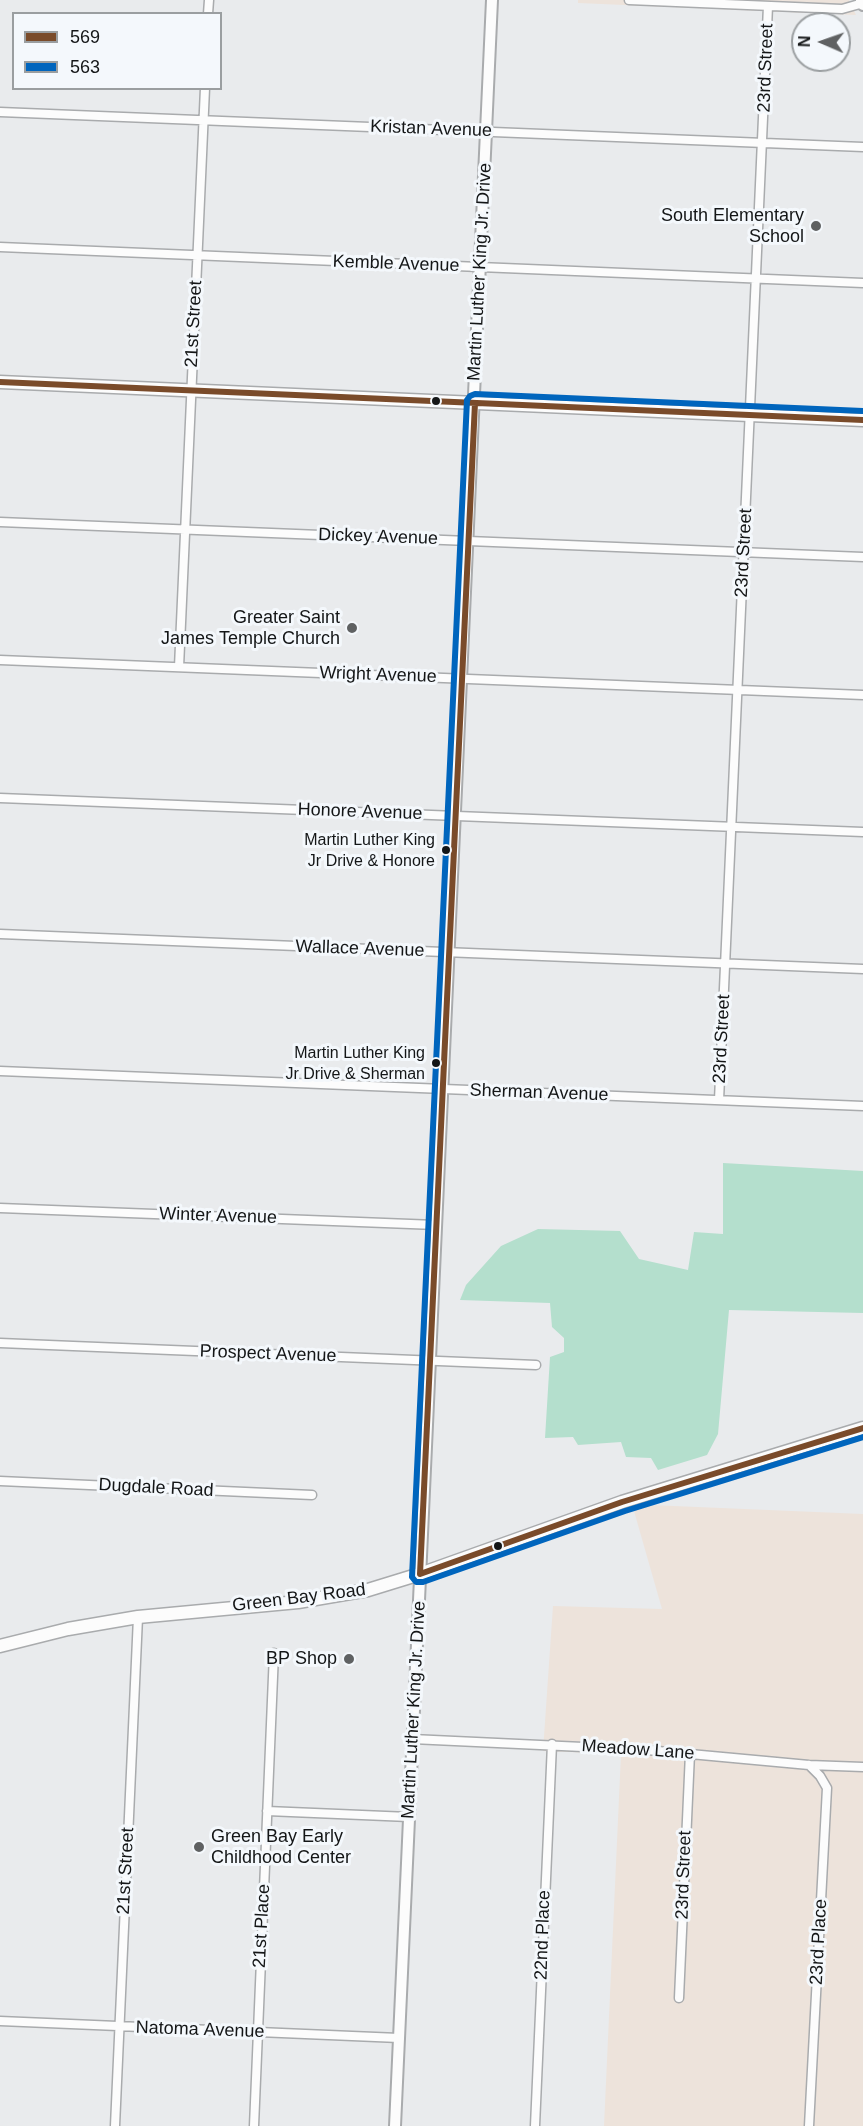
<!DOCTYPE html>
<style>
body{margin:0}
#map{position:relative;width:863px;height:2126px;overflow:hidden;background:#e9ebed;font-family:Helvetica,sans-serif}
canvas{display:block}
.legend{position:absolute;left:12px;top:12px;width:210px;height:78px;box-sizing:border-box;background:#f4f8fc;border:2px solid #9a9ea0;margin:0;padding:8px 10px;list-style:none;font-size:18px;color:#141617}
.legend li{display:flex;align-items:center;gap:12px;height:30px}
.legend b{width:30px;border:2px solid #9a9ea0}
.north{position:absolute;left:791px;top:12px;width:60px;height:60px;box-sizing:border-box;background:#f4f8fc;border:2px solid #9a9ea0;border-radius:50%;rotate:272deg;font-size:16px;font-weight:700;line-height:24px;text-align:center;color:#141617}
.north::after{content:'';display:block;margin:auto;width:21px;height:27px;background:#5f6162;clip-path:polygon(50% 0,100% 100%,50% 72%,0 100%)}
</style>
<div id="map">
<canvas width="863" height="2126"></canvas>
<ul class="legend">
<li><b style="height:8px;background:#7a4b2a"></b>569</li>
<li><b style="height:8px;background:#0065bd"></b>563</li>
</ul>
<div class="north">N</div>
</div>
<script>
const c = document.querySelector('canvas').getContext('2d');
c.lineJoin = 'round';
function fillPath(path, color) { c.fillStyle = color; c.fill(path, 'evenodd'); }
const poly = rows => new Path2D(rows.map(r => 'M' + r).join(''));
function trace(path, color, width, dash) { c.strokeStyle = color; c.lineWidth = width; c.lineCap = dash ? 'butt' : 'round'; c.setLineDash(dash || []); c.stroke(path); }
function drawText(font, color, halo, rows, align = 'center') {
  c.font = font + ' Helvetica,sans-serif'; c.lineWidth = 6; c.setLineDash([]); c.textBaseline = 'middle'; c.strokeStyle = halo; c.fillStyle = color; for (const [text, x, y, turn = 0] of rows) {
    c.save(); c.translate(x, y); c.rotate((+turn || 0) * Math.PI / 180); c.textAlign = isNaN(turn) ? turn : align; if (halo) c.strokeText(text, 0, 0); c.fillText(text, 0, 0); c.restore();
  }
}
fillPath(poly([
 [578,0,849,0,856,15,578,3],
 [650,1505,863,1514,863,2126,604,2126,621,1754,543,1751,553,1606,662,1609,634,1511]
]), '#ede3db');
fillPath(poly([
 [723,1163,863,1171,863,1313,729,1310,718,1434,707,1455,658,1470,651,1458,626,1457,621,1442,578,1445,573,1437,545,1438,550,1357,564,1352,564,1338,552,1327,550,1303,460,1300,466,1285,501,1246,538,1229,620,1231,639,1259,688,1270,694,1232,723,1234]
]), '#b4dfcd');
const minor = poly([
 [629,0,842,9,863,3],
 [208,14,209,0],
 [0,112,863,147],
 [0,247,863,283],
 [0,522,863,557],
 [0,660,863,695],
 [179,667,205,88],
 [0,798,863,832],
 [0,934,863,969],
 [0,1071,863,1106],
 [719,1100,768,6],
 [0,1208,436,1225],
 [0,1343,536,1365],
 [0,1481,312,1495],
 [412,1739,647,1750,809,1765,863,1767],
 [267,1811,409,1817],
 [679,1998,690,1753],
 [0,2021,399,2038],
 [115,2126,138,1617],
 [254,2126,274,1653],
 [535,2126,552,1744],
 [809,2126,827,1788,820,1776,809,1765]
]);
const tertiary = poly([
 [861,0,863,5],
 [395,2126,492,0]
]);
const secondary = poly([
 [0,382,863,420],
 [0,1646,68,1629,138,1617,298,1602,368,1590,420,1574,622,1502,863,1428]
]);
trace(minor, '#a9abad', 11);
trace(tertiary, '#a9abad', 14);
trace(secondary, '#a9abad', 15);
trace(minor, '#fcfcfc', 8);
trace(tertiary, '#fcfcfc', 10);
trace(secondary, '#fcfcfc', 12);
trace(poly([
 [0,382,863,420],
 [475,403,420,1574,622,1502,863,1428]
]), '#7a4b2a', 6);
trace(poly([
 [863,411,475,394,470,396,467,400,412,1577,416,1582,423,1582,625,1511,863,1437]
]), '#0065bd', 6);
for (const [x, y, r, color] of [
 [816,226,6,"#5f6162"],
 [436,401,5,"#141617"],
 [352,628,6,"#5f6162"],
 [446,850,5,"#141617"],
 [436,1063,5,"#141617"],
 [498,1546,5,"#141617"],
 [349,1659,6,"#5f6162"],
 [199,1847,6,"#5f6162"]
]) { const dot = new Path2D(); dot.arc(x, y, r, 0, 2 * Math.PI); c.fillStyle = color; c.fill(dot); trace(dot, '#f4f8fc', 2); }
drawText('16px', '#141617', '#f4f8fc', [
 ["Martin Luther King",435,841],
 ["Jr Drive & Honore",435,862],
 ["Martin Luther King",425,1054],
 ["Jr Drive & Sherman",425,1075]
], 'right');
drawText('18px', '#141617', '#f4f8fc', [
 ["23rd Street",766,68,-88],
 ["Kristan Avenue",431,129,2],
 ["Kemble Avenue",396,264,2],
 ["Martin Luther King Jr. Drive",480,272,-87],
 ["21st Street",194,324,-87],
 ["Dickey Avenue",378,537,2],
 ["23rd Street",744,553,-87],
 ["Wright Avenue",378,675,2],
 ["Honore Avenue",360,812,2],
 ["Wallace Avenue",360,949,2],
 ["23rd Street",722,1039,-87],
 ["Sherman Avenue",539,1093,2],
 ["Winter Avenue",218,1216,2],
 ["Prospect Avenue",268,1354,2],
 ["Dugdale Road",156,1488,3],
 ["Green Bay Road",299,1598,-7],
 ["Martin Luther King Jr. Drive",414,1710,-87],
 ["Meadow Lane",638,1750,4],
 ["21st Street",126,1871,-87],
 ["23rd Street",684,1875,-88],
 ["21st Place",262,1926,-87],
 ["22nd Place",543,1935,-88],
 ["23rd Place",819,1942,-87],
 ["Natoma Avenue",200,2030,2]
]);
drawText('18px', '#141617', '#f4f8fc', [
 ["South Elementary",804,216],
 ["School",804,237],
 ["Greater Saint",340,618],
 ["James Temple Church",340,639],
 ["BP Shop",337,1659],
 ["Green Bay Early",211,1837,"left"],
 ["Childhood Center",211,1858,"left"]
], 'right');
</script>
